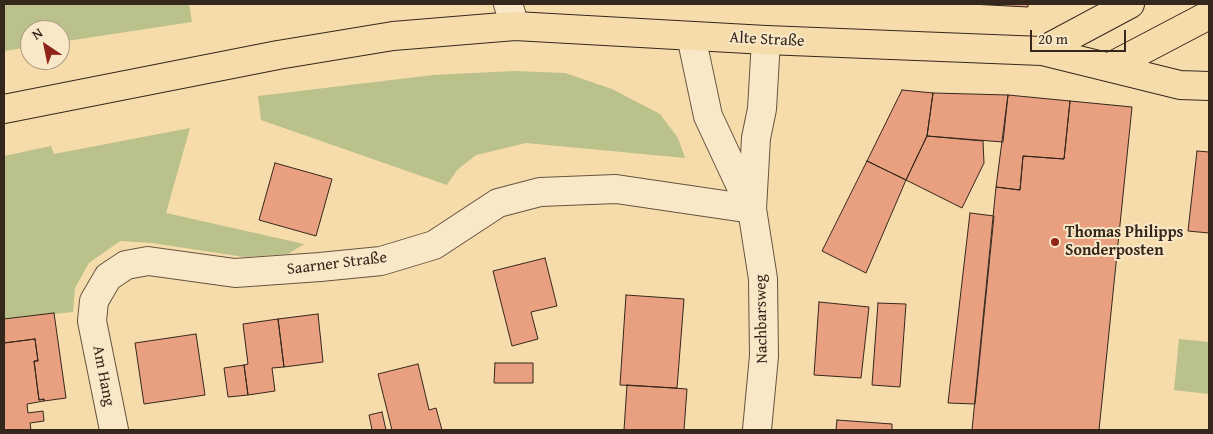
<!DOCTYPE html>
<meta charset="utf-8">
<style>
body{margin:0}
#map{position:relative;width:1213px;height:434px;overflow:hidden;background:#f6dbab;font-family:"Gentium Book Plus",serif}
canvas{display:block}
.frame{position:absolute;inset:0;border:5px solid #35271b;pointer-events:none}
.north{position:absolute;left:20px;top:20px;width:50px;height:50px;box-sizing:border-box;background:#f9e8c8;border:1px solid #ab9b83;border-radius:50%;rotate:326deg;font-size:14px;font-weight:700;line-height:20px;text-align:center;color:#35271b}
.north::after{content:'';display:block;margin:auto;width:18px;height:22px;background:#8f2418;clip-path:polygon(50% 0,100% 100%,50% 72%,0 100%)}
.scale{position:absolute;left:1030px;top:30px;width:96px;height:22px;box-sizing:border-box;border:2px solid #35271b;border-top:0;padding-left:6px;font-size:15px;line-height:18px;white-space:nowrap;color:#35271b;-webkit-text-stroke:4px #f9e8c8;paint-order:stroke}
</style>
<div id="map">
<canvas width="1213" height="434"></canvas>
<div class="frame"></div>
<div class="north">N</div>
<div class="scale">20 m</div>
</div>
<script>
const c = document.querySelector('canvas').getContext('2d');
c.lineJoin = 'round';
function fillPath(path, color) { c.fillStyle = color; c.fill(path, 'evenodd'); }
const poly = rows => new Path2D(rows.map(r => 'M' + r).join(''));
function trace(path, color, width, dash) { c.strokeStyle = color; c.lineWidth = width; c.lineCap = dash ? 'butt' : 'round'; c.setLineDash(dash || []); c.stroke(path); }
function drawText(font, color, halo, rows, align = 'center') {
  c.font = font + ' "Gentium Book Plus",serif'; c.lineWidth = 4; c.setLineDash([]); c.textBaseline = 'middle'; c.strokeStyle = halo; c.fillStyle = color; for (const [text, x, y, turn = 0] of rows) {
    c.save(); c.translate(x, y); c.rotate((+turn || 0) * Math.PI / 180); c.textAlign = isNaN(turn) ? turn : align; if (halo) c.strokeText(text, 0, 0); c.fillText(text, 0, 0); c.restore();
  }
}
fillPath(poly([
 [4,4,189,4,192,22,60,42,60,30,30,30,30,47,4,51],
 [514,71,565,73,612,89,660,114,678,138,685,158,526,143,476,155,457,170,447,185,261,120,258,96,433,75],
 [190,128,166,213,304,244,288,254,244,257,152,243,120,241,89,263,75,288,73,312,4,319,4,156,51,146,54,154],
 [1179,339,1209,342,1209,394,1174,390]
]), '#bac18b');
const building = poly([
 [970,4,1028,4,1028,7,970,4],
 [902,90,933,93,927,136,906,180,867,161,902,90],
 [933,93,1008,95,1003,142,927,136,933,93],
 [1008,95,1070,101,1064,159,1023,156,1020,190,996,187,1008,95],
 [1070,101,1132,107,1099,430,972,430,996,187,1020,190,1023,156,1064,159,1070,101],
 [927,136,983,141,984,163,962,208,906,180,927,136],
 [1197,151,1209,152,1209,233,1188,231,1197,151],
 [867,161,906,180,866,273,822,251,867,161],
 [275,163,332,179,316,236,259,220,275,163],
 [970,213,994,216,975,404,948,403,970,213],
 [545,258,557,306,531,312,538,339,512,346,493,271,545,258],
 [626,295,684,299,677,388,620,385,626,295],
 [819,302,869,307,861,378,814,375,819,302],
 [878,303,906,304,900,387,872,385,878,303],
 [54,313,66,398,44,401,44,399,39,400,34,361,38,361,35,339,4,343,4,319,54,313],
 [318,314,323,362,284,367,278,319,318,314],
 [278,319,284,367,272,368,275,391,248,395,244,365,248,364,243,324,278,319],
 [196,334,205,395,144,404,135,343,196,334],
 [35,339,38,361,34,361,39,400,44,399,44,401,27,404,28,413,43,411,44,421,30,423,31,430,4,430,4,343,35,339],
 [495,363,533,363,533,383,494,383,495,363],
 [418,364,429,410,436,408,442,430,392,430,378,374,418,364],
 [244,365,248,395,228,397,224,368,244,365],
 [627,385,687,389,684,430,624,430,627,385],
 [382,412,386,430,372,430,369,415,382,412],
 [837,420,892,424,892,430,836,430,837,420]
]);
fillPath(building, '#e9a081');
trace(building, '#35271b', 1);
const minor = poly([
 [508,4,515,26],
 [691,36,708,116,750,206],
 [114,430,92,321,94,301,108,277,126,265,148,261,235,273,320,267,381,261,434,245,498,203,540,192,616,189,752,209],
 [757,430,764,356,763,279,752,209,756,138,762,109,766,40]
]);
const major = poly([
 [1042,51,1130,4],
 [1110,67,1209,15],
 [4,109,278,55,393,36,515,26,766,40,1042,51,1180,85,1209,86]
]);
trace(minor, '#65543f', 30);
trace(major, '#35271b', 30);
trace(minor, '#f9e8c8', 28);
trace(major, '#f6dbab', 28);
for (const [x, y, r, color] of [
 [1055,242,5,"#8f2418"]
]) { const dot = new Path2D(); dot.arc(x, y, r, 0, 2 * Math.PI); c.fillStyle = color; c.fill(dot); trace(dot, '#f9e8c8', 2); }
drawText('16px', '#35271b', '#f9e8c8', [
 ["Alte Straße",767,40,3],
 ["Saarner Straße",337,264,-7],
 ["Nachbarsweg",762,319,-91],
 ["Am Hang",103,376,79]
]);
drawText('bold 16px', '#35271b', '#f9e8c8', [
 ["Thomas Philipps",1065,233],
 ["Sonderposten",1065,251]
], 'left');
</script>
